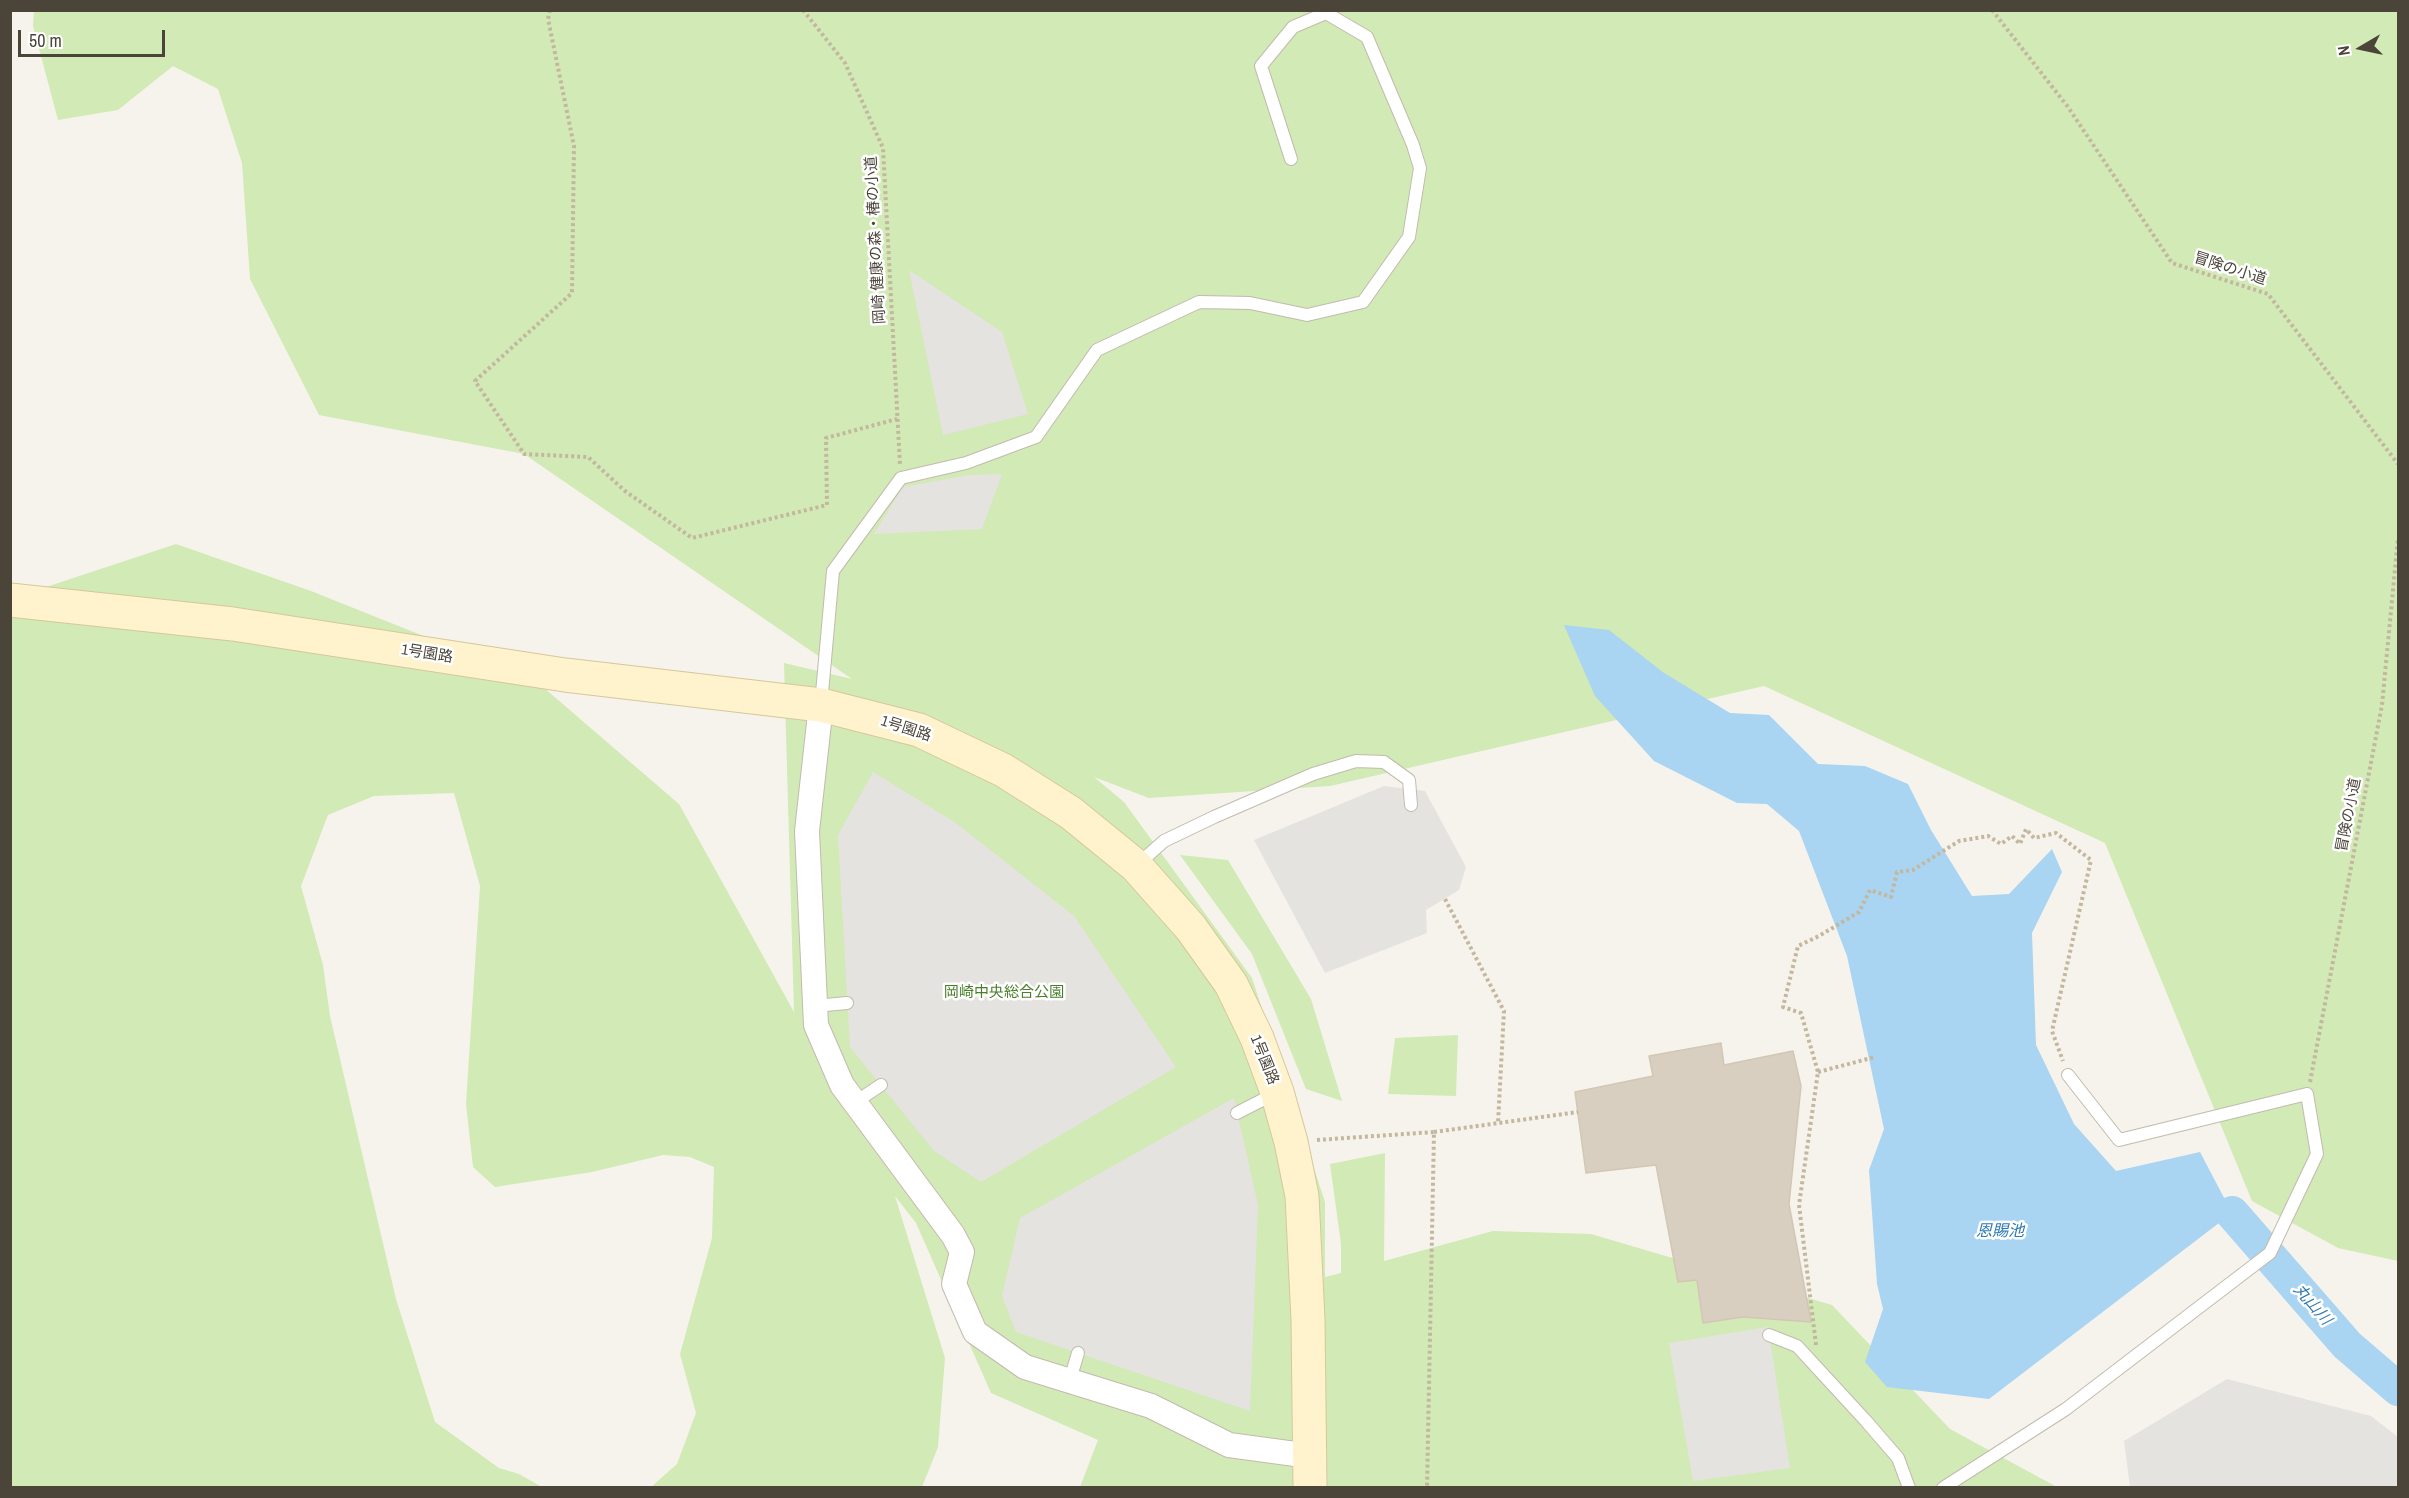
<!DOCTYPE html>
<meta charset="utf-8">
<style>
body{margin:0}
#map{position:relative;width:2409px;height:1498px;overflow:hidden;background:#f6f3ec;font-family:"Archivo Narrow",sans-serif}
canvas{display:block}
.frame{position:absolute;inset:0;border:12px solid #4b4439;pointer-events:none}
.north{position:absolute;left:2331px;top:18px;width:60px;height:60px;-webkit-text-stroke:4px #fff;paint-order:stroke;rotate:261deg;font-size:16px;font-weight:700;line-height:24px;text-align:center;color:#4b4439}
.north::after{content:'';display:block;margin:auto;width:21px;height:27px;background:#4b4439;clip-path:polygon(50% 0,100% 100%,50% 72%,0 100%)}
.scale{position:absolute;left:18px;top:30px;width:147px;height:27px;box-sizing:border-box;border:3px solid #4b4439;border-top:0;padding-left:8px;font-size:18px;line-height:21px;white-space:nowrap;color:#4b4439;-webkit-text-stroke:4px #fff;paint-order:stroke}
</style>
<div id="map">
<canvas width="2409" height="1498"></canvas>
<div class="frame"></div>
<div class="north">N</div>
<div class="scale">50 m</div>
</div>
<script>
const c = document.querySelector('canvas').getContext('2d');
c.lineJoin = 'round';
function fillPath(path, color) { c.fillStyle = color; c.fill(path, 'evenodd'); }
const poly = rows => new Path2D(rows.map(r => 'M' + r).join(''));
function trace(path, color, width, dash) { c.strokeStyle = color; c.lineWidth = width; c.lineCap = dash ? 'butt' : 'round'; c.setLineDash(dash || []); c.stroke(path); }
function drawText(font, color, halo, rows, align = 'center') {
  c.font = font + ' "Archivo Narrow","Noto Sans JP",sans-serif'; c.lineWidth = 5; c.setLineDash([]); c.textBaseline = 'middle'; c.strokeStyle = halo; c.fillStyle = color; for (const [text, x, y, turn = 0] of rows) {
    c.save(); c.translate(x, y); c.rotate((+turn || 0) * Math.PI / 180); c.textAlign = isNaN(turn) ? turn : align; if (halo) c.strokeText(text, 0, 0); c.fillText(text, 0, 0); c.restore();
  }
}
fillPath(poly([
 [34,11,2398,11,2398,1261,2338,1248,2252,1201,2105,843,1764,686,1330,786,1149,798,1094,777,1124,802,1252,978,1325,1202,1325,1277,1341,1273,1341,1244,1330,1164,1385,1153,1384,1261,1493,1231,1591,1234,1832,1305,1950,1429,2057,1487,1080,1487,1098,1440,991,1393,916,1223,895,1196,945,1358,938,1447,922,1487,651,1487,677,1464,696,1413,680,1354,712,1238,714,1167,690,1157,663,1155,592,1172,495,1187,473,1167,466,1104,480,886,454,793,374,796,328,815,301,886,323,965,330,1016,396,1299,435,1422,499,1468,519,1474,542,1487,11,1488,10,601,13,598,176,544,311,591,536,681,679,804,794,1012,784,663,852,679,524,454,319,415,250,279,242,163,218,89,173,66,118,110,58,120,33,26],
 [1180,855,1228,860,1311,999,1342,1101,1306,1089,1252,954],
 [1458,1035,1456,1096,1388,1094,1395,1038]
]), '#d2eab5');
fillPath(poly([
 [909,270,1002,332,1028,414,943,435],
 [1002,474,982,529,874,534,903,487,969,475],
 [873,772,956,823,1074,916,1176,1067,981,1182,934,1151,850,1047,838,835],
 [1384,786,1425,791,1466,867,1459,890,1426,910,1427,933,1325,973,1254,840],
 [1234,1098,1258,1205,1250,1411,1016,1332,1002,1296,1020,1218],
 [1768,1327,1790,1468,1693,1481,1669,1343],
 [2227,1379,2371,1416,2398,1437,2398,1487,2130,1487,2124,1441]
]), '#e5e3e0');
fillPath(poly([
 [1564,625,1609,630,1664,673,1730,713,1769,715,1818,764,1865,766,1908,784,1931,830,1972,896,2009,894,2052,849,2062,872,2032,933,2036,1045,2074,1124,2116,1171,2200,1152,2232,1213,1989,1399,1887,1387,1865,1362,1883,1309,1877,1284,1869,1170,1884,1129,1847,956,1799,831,1767,804,1737,803,1654,761,1595,696]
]), '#a9d4f2');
trace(poly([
 [2232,1213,2347,1345,2398,1389]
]), '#a9d4f2', 34);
const building = poly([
 [1721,1043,1724,1065,1793,1051,1801,1086,1789,1204,1811,1322,1743,1317,1703,1323,1697,1280,1678,1282,1656,1165,1586,1173,1575,1092,1653,1076,1649,1056,1721,1043]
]);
fillPath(building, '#d8cfc1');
trace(building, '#d3c7b4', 1.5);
const lane = poly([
 [821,704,833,571,901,478,966,463,1036,437,1097,350,1199,302,1250,303,1307,315,1363,302,1409,237,1420,168,1413,145,1367,37,1326,13,1293,27,1261,66,1291,159],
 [1137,865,1164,841,1214,817,1313,774,1356,761,1384,762,1409,780,1411,805],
 [815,1006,847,1003],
 [854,1103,881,1085],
 [1237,1113,1276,1093],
 [1769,1335,1797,1346,1866,1421,1898,1458,1909,1488],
 [1069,1383,1078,1353],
 [1943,1488,2066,1409,2270,1253,2317,1154,2307,1094,2119,1140,2068,1075]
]);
const street = poly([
 [821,705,807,831,816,1025,842,1085,953,1235,962,1252,954,1284,975,1332,1025,1367,1151,1406,1229,1445,1310,1456]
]);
const secondary = poly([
 [10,600,233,624,565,675,821,705,919,730,1003,770,1071,813,1136,866,1191,928,1231,984,1257,1038,1277,1092,1291,1142,1302,1196,1308,1320,1310,1488]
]);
trace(lane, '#c2bbae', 14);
trace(street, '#c2bbae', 26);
trace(secondary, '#d6c79b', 35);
trace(poly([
 [550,10,548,19,574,146,572,293,475,381,524,454,588,457,625,491,692,538,827,505,826,438,897,419],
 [803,10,845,63,883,148,900,465],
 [1992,10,2068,107,2172,263,2268,294,2398,464],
 [1445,899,1504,1011,1498,1123],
 [1818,1072,1875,1057],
 [2310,1082,2382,705,2398,538],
 [1434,1132,1578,1112],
 [1317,1140,1434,1132,1427,1488],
 [1816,1345,1799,1205,1818,1072,1801,1013,1783,1007,1798,946,1819,936,1859,912,1870,890,1891,897,1897,872,1913,870,1959,841,1988,836,2001,844,2012,836,2020,844,2026,829,2034,838,2056,833,2091,860,2052,1031,2063,1061]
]), '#c4b79f', 4, [3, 3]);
trace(lane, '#fff', 12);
trace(street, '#fff', 24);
trace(secondary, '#fff3cd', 33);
drawText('15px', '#4b4439', '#fff', [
 ["岡崎 健康の森・椿の小道",876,240,-93],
 ["冒険の小道",2230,269,18],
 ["1号園路",427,654,9],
 ["1号園路",906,729,18],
 ["冒険の小道",2349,815,-79],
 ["1号園路",1264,1060,68]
]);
drawText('15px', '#4a7f2a', '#fff', [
 ["岡崎中央総合公園",1004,993]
]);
drawText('italic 16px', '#2e7ab2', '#fff', [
 ["恩賜池",2000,1232],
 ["丸山川",2312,1305,49]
]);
</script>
